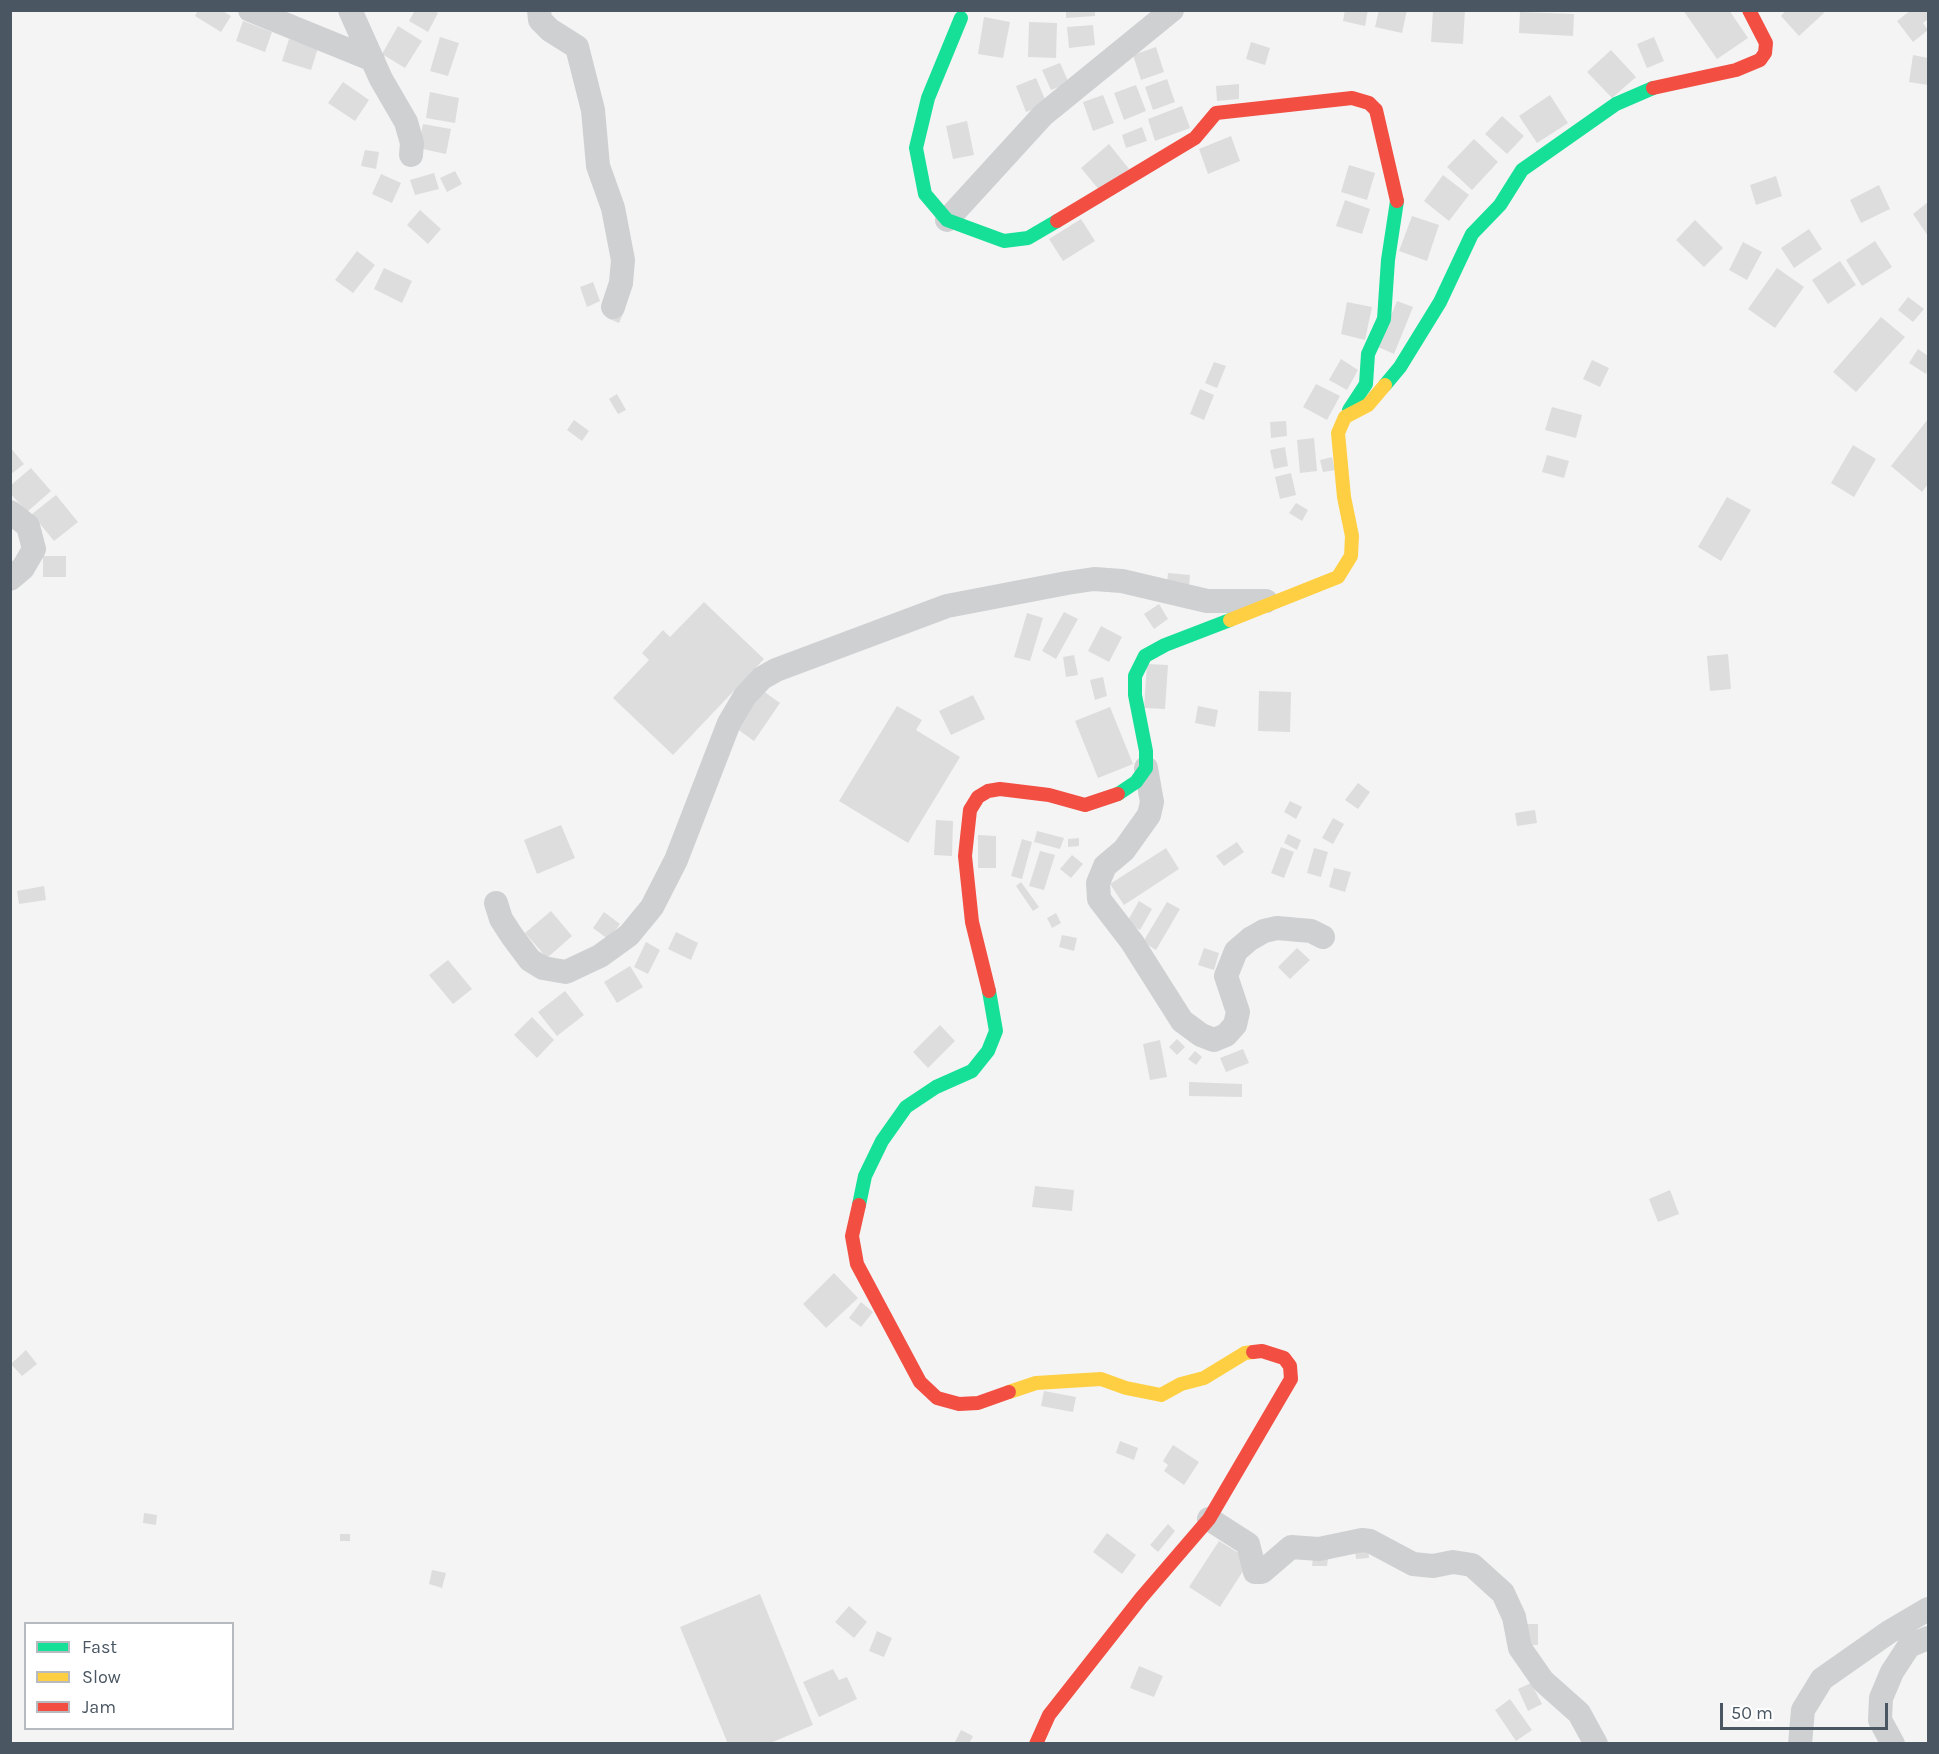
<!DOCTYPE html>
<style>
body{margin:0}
#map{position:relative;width:1939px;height:1754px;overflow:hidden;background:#f4f4f4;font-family:Karla,sans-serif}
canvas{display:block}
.frame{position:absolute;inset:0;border:12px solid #4a5661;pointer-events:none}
.legend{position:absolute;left:24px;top:1622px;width:210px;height:108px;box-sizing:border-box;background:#fff;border:2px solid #b7bbc0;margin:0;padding:8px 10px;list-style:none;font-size:18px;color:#4a5661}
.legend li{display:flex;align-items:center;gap:12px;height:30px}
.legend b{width:30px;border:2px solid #b7bbc0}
.scale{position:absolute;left:1720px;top:1703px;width:168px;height:27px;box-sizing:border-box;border:3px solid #4a5661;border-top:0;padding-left:8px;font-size:18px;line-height:21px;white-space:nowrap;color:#4a5661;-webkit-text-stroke:4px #fff;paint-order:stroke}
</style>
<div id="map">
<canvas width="1939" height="1754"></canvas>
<div class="frame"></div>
<ul class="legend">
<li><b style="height:8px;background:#16e098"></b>Fast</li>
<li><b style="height:8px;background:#ffcf43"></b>Slow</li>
<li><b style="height:8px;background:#f24e42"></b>Jam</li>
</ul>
<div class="scale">50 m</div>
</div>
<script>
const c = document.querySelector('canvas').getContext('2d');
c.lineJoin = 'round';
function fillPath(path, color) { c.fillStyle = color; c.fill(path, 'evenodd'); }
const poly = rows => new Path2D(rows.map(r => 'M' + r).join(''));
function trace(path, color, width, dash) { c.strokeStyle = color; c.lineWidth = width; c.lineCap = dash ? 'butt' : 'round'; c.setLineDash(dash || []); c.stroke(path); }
fillPath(poly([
 [198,10,221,10,231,16,221,32,195,16],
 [415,10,433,10,438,13,428,32,409,21],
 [1066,10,1095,10,1095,16,1066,18],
 [1345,10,1368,10,1365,26,1343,21],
 [1379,10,1407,10,1402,33,1375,27],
 [1433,10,1465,10,1463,44,1431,42],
 [1683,10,1729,10,1748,38,1717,59],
 [1786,10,1822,10,1824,13,1799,36,1781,16],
 [1911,10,1928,10,1928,19,1923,23,1928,30,1913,42,1897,21],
 [1520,12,1574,14,1573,36,1519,33],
 [984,17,1010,22,1003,58,978,54],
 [243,21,272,32,265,52,236,41],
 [1029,22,1057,23,1056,58,1028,57],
 [1093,25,1095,45,1069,48,1067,27],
 [398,26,422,41,405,68,382,54],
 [440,37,459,43,448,76,430,71],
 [1654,37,1664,61,1647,68,1637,44],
 [289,39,318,48,311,70,282,61],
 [1251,42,1270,48,1265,65,1246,59],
 [1156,47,1164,72,1141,80,1133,55],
 [1611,50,1636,77,1612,98,1587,72],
 [1913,55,1928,58,1928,85,1909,82],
 [1060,63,1069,83,1051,90,1042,70],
 [1036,78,1047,104,1026,112,1016,86],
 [1167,79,1175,102,1153,110,1145,87],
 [343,82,369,100,355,121,328,103],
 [1239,84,1239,99,1217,101,1216,86],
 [1136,85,1146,111,1124,120,1114,93],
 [430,92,459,98,455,123,426,118],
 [1103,95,1114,123,1093,131,1083,102],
 [1550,95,1568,123,1537,143,1519,116],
 [1182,106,1190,128,1155,141,1148,119],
 [1502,116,1524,136,1507,154,1485,134],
 [967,121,974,155,953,159,946,126],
 [423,124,451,129,446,154,418,148],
 [1142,127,1147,141,1126,148,1122,135],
 [1231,136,1240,161,1208,174,1199,149],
 [1474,139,1498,162,1472,190,1447,167],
 [1109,144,1129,169,1101,192,1081,168],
 [365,150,379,152,376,169,361,166],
 [1349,165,1375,173,1367,200,1341,192],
 [455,171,462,184,447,192,440,178],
 [434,173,439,189,415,195,410,180],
 [381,174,401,183,392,203,372,194],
 [1443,175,1469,195,1449,221,1424,201],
 [1776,176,1782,196,1756,205,1750,185],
 [1879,185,1890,209,1861,223,1850,200],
 [1345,200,1370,209,1362,234,1336,226],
 [1928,202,1928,236,1913,214],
 [420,210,441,229,428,244,407,225],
 [1412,216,1439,225,1427,261,1399,251],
 [1081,219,1095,241,1063,261,1049,239],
 [1695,220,1723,248,1704,267,1676,240],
 [1809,229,1822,249,1794,268,1781,248],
 [1875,241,1892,267,1862,286,1846,260],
 [1743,242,1762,252,1747,280,1729,270],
 [357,251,375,265,353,293,335,280],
 [1840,261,1856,285,1828,304,1812,280],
 [384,268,412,281,402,303,374,289],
 [1777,268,1804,287,1775,328,1748,309],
 [593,282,600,301,587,307,580,287],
 [1908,297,1924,309,1913,322,1898,310],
 [1397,301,1413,307,1394,354,1378,347],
 [1347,302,1372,307,1365,340,1341,334],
 [612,305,625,309,619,323,607,318],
 [1881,317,1905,337,1856,392,1833,372],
 [1918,349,1928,356,1928,370,1926,374,1909,363],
 [1341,359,1358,370,1347,390,1329,380],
 [1592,360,1609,368,1600,387,1583,379],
 [1214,362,1226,366,1217,388,1205,383],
 [1316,384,1340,396,1327,420,1303,407],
 [1200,389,1214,395,1204,420,1190,414],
 [617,394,626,410,618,414,609,399],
 [1552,407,1582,415,1576,438,1545,430],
 [1928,419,1928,484,1922,492,1891,466],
 [574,420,589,431,582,441,567,430],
 [1286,421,1287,436,1271,438,1270,422],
 [1314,438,1317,471,1300,473,1297,440],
 [1853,445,1876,459,1854,497,1831,483],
 [10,447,24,464,10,475],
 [1285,447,1288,466,1274,469,1270,450],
 [1547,455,1569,461,1564,478,1542,472],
 [1332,457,1335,470,1323,472,1320,460],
 [31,468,51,491,27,512,10,493,10,486],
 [1291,473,1296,495,1280,499,1275,477],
 [56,495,78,522,54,541,32,514],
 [1727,497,1751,510,1721,561,1698,547],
 [1296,503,1308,510,1302,521,1289,513],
 [43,556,66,556,66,577,43,577],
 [1168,573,1190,575,1189,587,1167,585],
 [704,602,764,659,673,755,613,698,649,660,642,653,663,630,670,637],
 [1159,604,1168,619,1154,629,1144,614],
 [1064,612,1078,619,1056,659,1042,651],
 [1027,613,1043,618,1030,661,1014,657],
 [1101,626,1122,637,1109,662,1088,651],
 [1728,654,1731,689,1710,691,1707,656],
 [1074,655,1078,675,1066,677,1063,657],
 [1147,664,1168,665,1165,709,1144,708],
 [1103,677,1107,696,1095,700,1090,680],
 [759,688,780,703,754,741,733,726],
 [1259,691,1291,692,1290,732,1258,731],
 [973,695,985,719,951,735,939,711],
 [897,706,922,720,916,730,960,757,908,843,839,801],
 [1198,706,1218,710,1215,727,1195,723],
 [1110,707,1133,764,1098,778,1075,721],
 [1358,783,1370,792,1358,809,1345,800],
 [1290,801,1302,807,1296,819,1284,812],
 [1535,810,1537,823,1517,826,1515,813],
 [1333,818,1344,824,1333,844,1322,838],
 [936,820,953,821,952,856,934,855],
 [561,825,575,858,537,874,524,840],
 [1037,831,1064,838,1060,849,1034,842],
 [1288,834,1301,840,1297,850,1284,843],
 [978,835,996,836,996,868,978,868],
 [1079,838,1079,846,1068,847,1068,839],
 [1022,839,1032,842,1022,879,1011,876],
 [1237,842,1244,852,1224,866,1216,856],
 [1281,847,1294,852,1284,878,1271,873],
 [1166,848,1179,869,1124,905,1110,884],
 [1314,848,1328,852,1321,877,1307,873],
 [1040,851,1055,855,1044,890,1029,886],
 [1072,855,1083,864,1071,878,1060,869],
 [1334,868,1351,872,1345,892,1329,887],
 [1021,882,1039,907,1033,911,1016,886],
 [44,886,46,900,19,904,17,891],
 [1139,901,1152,909,1140,930,1127,922],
 [1167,902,1180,909,1156,950,1143,942],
 [551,911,572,936,547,958,525,933],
 [604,912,620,924,608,939,593,928],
 [1056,913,1061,923,1052,928,1047,918],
 [676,932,698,943,691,960,668,949],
 [1062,935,1077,938,1074,951,1059,947],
 [646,942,660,950,648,974,634,967],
 [1204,948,1219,953,1214,970,1198,965],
 [1297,948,1310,960,1290,979,1278,967],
 [448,960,472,989,453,1004,429,975],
 [630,966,643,987,617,1003,604,982],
 [565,991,584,1015,557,1036,538,1012],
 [532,1017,554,1040,537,1058,514,1035],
 [940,1025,955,1041,928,1068,913,1052],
 [1177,1039,1185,1047,1177,1055,1169,1047],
 [1160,1040,1167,1077,1150,1080,1143,1044],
 [1243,1049,1249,1063,1226,1072,1220,1058],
 [1195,1051,1202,1057,1196,1065,1188,1059],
 [1189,1082,1242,1084,1242,1097,1189,1096],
 [1035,1186,1074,1190,1072,1211,1032,1207],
 [1670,1190,1679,1214,1658,1222,1649,1199],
 [834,1273,858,1298,826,1328,803,1304],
 [861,1302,873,1312,861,1327,849,1318],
 [26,1350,37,1364,22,1376,11,1364],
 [1044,1391,1076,1397,1073,1412,1041,1406],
 [1120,1441,1138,1448,1134,1460,1116,1453],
 [1173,1445,1199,1462,1184,1485,1164,1471,1168,1465,1163,1461],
 [144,1513,157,1515,156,1525,143,1523],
 [1168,1524,1175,1531,1158,1552,1150,1545],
 [1107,1533,1136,1555,1122,1574,1093,1552],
 [340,1534,350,1534,350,1541,340,1541],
 [1219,1541,1250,1560,1220,1607,1189,1587],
 [1368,1548,1369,1558,1356,1559,1355,1549],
 [1313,1558,1328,1559,1327,1566,1312,1566],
 [432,1570,446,1573,442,1588,429,1584],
 [760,1594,813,1725,768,1744,728,1744,680,1627],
 [849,1606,867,1622,854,1638,835,1622],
 [1526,1624,1538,1624,1538,1645,1526,1645],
 [877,1631,892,1638,884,1657,869,1651],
 [1139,1666,1163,1676,1154,1697,1130,1688],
 [833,1669,839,1680,847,1677,857,1699,819,1717,803,1682],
 [1531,1683,1542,1704,1528,1711,1518,1689],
 [1510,1699,1532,1730,1516,1741,1495,1710],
 [961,1730,973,1736,969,1744,954,1744]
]), '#ddddde');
trace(poly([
 [250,10,373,60],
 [350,10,381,79,406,122,412,143,411,155],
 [539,10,540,20,550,30,577,47,593,110,598,166,613,208,623,260,621,283,613,307],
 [947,220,1043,115,1172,10],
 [10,512,28,526,34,549,23,568,10,579],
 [1146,768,1152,802,1149,815,1124,850,1105,866,1098,883,1099,899,1132,942,1182,1021,1201,1035,1214,1040,1226,1035,1235,1025,1238,1012,1226,976,1236,951,1250,939,1264,931,1277,928,1311,931,1323,937],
 [496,903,501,919,512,936,530,960,543,968,566,972,600,956,629,935,652,907,676,860,729,723,745,696,762,678,776,670,947,606,1067,583,1094,579,1122,581,1207,601,1266,601],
 [1209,1519,1248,1544,1255,1572,1262,1572,1291,1547,1319,1549,1362,1540,1370,1541,1413,1564,1433,1566,1453,1562,1472,1565,1503,1593,1514,1617,1520,1648,1543,1681,1579,1713,1596,1744],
 [1800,1744,1803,1710,1822,1679,1889,1632,1928,1609],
 [1893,1744,1880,1720,1881,1698,1892,1672,1909,1646,1928,1638]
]), '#ced0d2', 24);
trace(poly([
 [961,18,928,98,916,148,925,194,947,220,1004,241,1028,238,1057,221],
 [1385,385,1400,367,1440,302,1472,234,1500,205,1522,170,1616,104,1653,88],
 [1349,410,1366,384,1368,354,1384,319,1388,260,1397,201],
 [1118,794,1136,782,1146,768,1146,751,1135,695,1135,676,1145,656,1165,645,1230,620],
 [859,1205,865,1176,882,1141,906,1107,936,1087,972,1071,988,1051,996,1031,989,991]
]), '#16e098', 14);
trace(poly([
 [1230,620,1338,577,1351,556,1352,536,1344,497,1338,433,1345,417,1368,405,1385,385],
 [1009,1392,1036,1383,1101,1379,1126,1388,1161,1395,1181,1384,1204,1378,1245,1353,1253,1352]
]), '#ffcf43', 14);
trace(poly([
 [1653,88,1736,70,1760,60,1765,53,1766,43,1749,10],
 [1057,221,1195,138,1216,113,1352,98,1369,103,1376,110,1397,201],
 [989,991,972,922,965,856,970,810,978,797,988,791,1000,789,1049,795,1085,805,1118,794],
 [859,1205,852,1236,857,1264,920,1382,937,1398,959,1404,978,1403,1009,1392],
 [1036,1744,1049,1715,1141,1598,1209,1519,1291,1379,1290,1366,1284,1358,1262,1351,1253,1352]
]), '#f24e42', 14);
</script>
